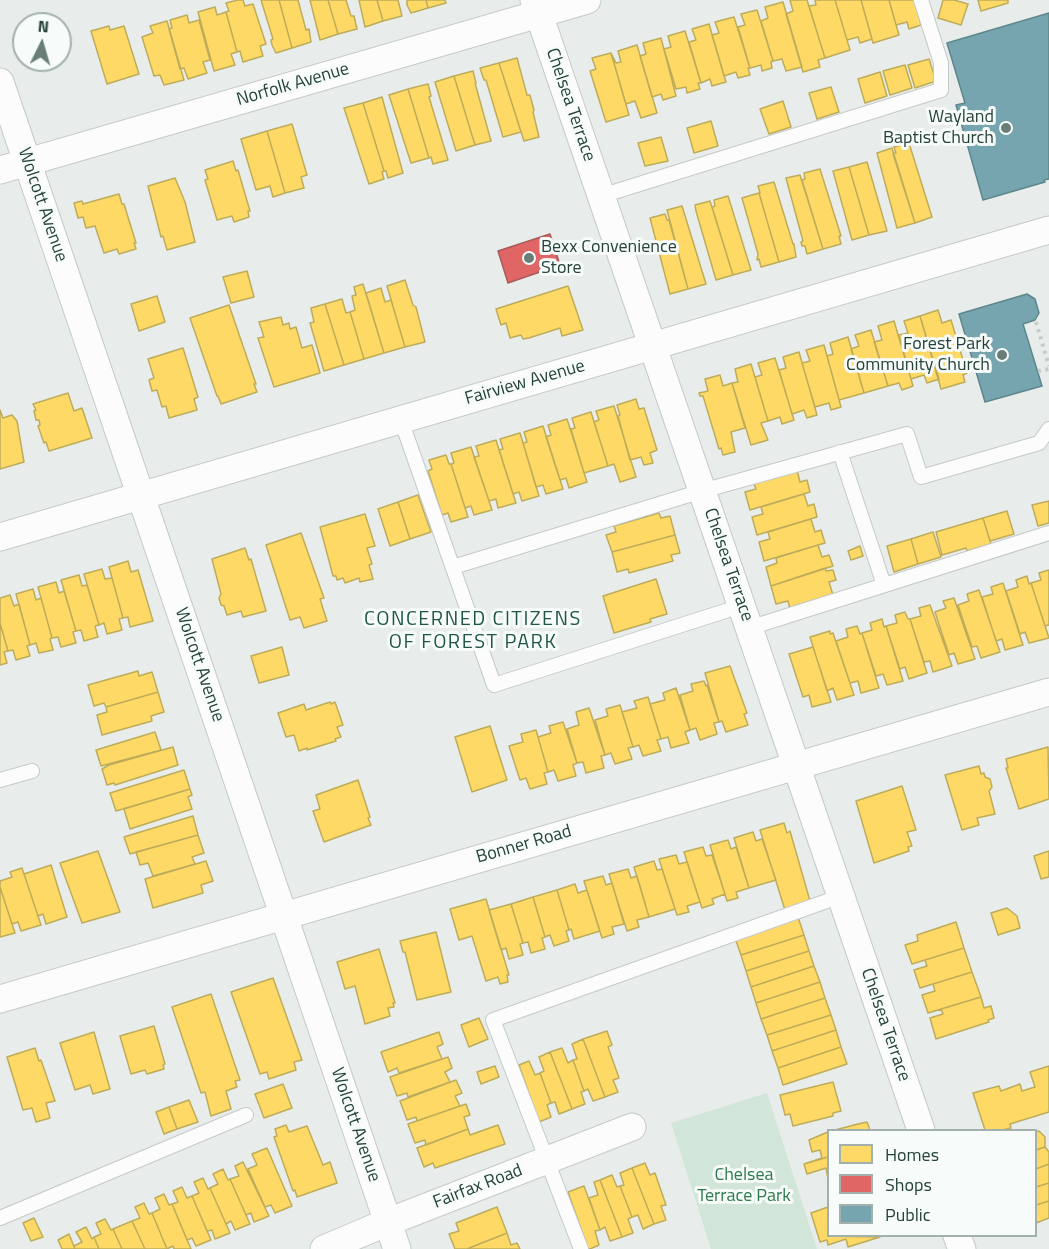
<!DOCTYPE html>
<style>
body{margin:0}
#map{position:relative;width:1049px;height:1249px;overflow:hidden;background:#e8edeb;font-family:"Titillium Web",sans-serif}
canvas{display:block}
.legend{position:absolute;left:827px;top:1129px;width:210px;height:108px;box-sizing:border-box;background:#f7fbf9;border:2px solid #a3b1ad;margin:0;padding:8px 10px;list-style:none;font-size:18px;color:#24423a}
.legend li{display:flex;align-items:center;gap:12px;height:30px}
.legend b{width:30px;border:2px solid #a3b1ad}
.north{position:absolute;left:12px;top:12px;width:60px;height:60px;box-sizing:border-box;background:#f7fbf9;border:2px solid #a3b1ad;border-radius:50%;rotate:5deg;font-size:16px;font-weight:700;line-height:24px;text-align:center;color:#24423a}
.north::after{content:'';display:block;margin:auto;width:21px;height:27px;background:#697e78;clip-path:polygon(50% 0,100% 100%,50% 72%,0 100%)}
</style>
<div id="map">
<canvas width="1049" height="1249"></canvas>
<ul class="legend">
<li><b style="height:16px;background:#ffd966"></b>Homes</li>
<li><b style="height:16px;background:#e06666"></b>Shops</li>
<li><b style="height:16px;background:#76a5af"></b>Public</li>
</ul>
<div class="north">N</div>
</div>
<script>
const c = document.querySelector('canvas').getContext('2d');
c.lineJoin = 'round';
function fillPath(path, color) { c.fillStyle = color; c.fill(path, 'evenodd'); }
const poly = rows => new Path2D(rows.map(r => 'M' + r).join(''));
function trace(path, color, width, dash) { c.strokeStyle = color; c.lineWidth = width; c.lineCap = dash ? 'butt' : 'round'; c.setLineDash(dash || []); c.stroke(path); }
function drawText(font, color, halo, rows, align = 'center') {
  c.font = font + ' "Titillium Web",sans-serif'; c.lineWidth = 6; c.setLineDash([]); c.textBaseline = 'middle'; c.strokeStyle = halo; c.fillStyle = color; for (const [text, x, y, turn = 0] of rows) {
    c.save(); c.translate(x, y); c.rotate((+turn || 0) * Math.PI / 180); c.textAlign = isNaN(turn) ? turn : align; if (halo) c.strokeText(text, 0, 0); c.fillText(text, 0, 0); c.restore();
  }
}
fillPath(poly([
 [767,1093,817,1249,711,1249,671,1123]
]), '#d1e6d8');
const homes = poly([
 [238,0,243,0,245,6,253,4,266,44,260,46,263,56,243,62,240,51,237,52,226,12,229,11,226,3,238,0],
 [261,0,279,0,292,48,276,53,272,45,271,40,273,39,261,0],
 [279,0,298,0,306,30,309,29,311,42,292,48,279,0],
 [310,0,328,0,338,34,320,40,310,0],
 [328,0,346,0,351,16,354,16,357,29,338,34,328,0],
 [359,0,377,0,383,21,365,27,359,0],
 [377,0,398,0,402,16,383,21,377,0],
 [407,0,426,0,428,8,411,13,407,5,407,0],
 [426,0,445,0,446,3,428,8,426,0],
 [790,0,807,0,825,58,818,60,820,67,803,72,786,14,793,11,790,0],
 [815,0,835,0,850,50,825,58,809,6,816,5,815,0],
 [835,0,861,0,872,39,860,43,858,37,847,40,835,0],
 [861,0,889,0,899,35,873,43,861,0],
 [889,0,915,0,921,25,909,29,907,22,896,25,889,0],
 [943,0,954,0,968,4,961,25,938,18,943,0],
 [978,0,1008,0,1008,3,981,11,978,0],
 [783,2,802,67,786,71,782,59,773,61,761,21,768,18,765,7,783,2],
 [215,7,217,15,226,12,237,52,231,54,235,65,214,71,198,12,215,7],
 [757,10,773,61,771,62,772,68,762,71,761,65,750,68,738,27,745,25,741,14,757,10],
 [187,15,189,23,199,20,210,60,203,62,207,73,188,79,184,68,180,69,169,29,172,28,170,20,187,15],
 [734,17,750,68,748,68,750,75,738,78,736,72,724,76,712,35,719,33,715,22,734,17],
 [167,21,184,80,164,85,160,75,154,76,142,37,153,33,150,26,167,21],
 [709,24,726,82,712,86,710,79,701,83,689,42,696,40,692,29,709,24],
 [109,26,110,30,124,26,139,74,107,84,91,31,109,26],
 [685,31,701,83,698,83,700,89,687,93,686,87,676,89,664,49,671,47,668,36,685,31],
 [661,38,676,96,663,100,661,94,652,97,640,56,646,54,643,43,661,38],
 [637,45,657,113,641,118,635,101,626,104,611,53,616,63,621,62,618,51,637,45],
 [611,53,629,115,606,122,590,71,596,69,592,58,611,53],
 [517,58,527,95,530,95,534,110,533,112,539,137,524,141,499,63,517,58],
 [929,59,936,81,915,88,908,65,929,59],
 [499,63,521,132,503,137,486,80,484,80,480,68,499,63],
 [905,65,912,88,890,95,883,71,905,65],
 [473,71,476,83,475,83,491,141,475,145,454,76,473,71],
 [880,72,887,96,865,103,858,79,880,72],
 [454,76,475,145,456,151,435,82,454,76],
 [428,84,431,96,429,97,448,160,433,164,431,157,429,158,408,89,428,84],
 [831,87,839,112,817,119,809,93,831,87],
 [408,89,429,158,411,163,389,95,408,89],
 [382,97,403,173,388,178,386,171,384,171,363,103,382,97],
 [783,101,791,127,769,134,760,109,783,101],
 [363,103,384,171,382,172,384,179,369,184,344,108,363,103],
 [711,121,718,146,694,153,687,128,711,121],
 [292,124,307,175,301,177,304,188,285,193,267,131,292,124],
 [267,131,285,193,273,197,270,186,256,190,241,139,267,131],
 [661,137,668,161,645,166,638,143,661,137],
 [909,143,932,217,915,223,893,154,896,153,894,147,909,143],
 [892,148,915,223,897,228,877,153,892,148],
 [233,161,236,171,238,170,250,211,248,211,249,217,234,222,232,216,217,220,205,180,208,179,205,170,233,161],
 [867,162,887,231,869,235,849,167,867,162],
 [849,167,869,235,852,240,833,171,849,167],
 [820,169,841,236,839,236,841,244,823,249,802,180,805,179,804,173,820,169],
 [800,175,823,249,807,254,805,246,802,246,801,242,803,241,786,178,800,175],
 [175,178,185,202,195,242,167,250,163,236,161,237,148,186,175,178],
 [774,182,793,244,794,244,796,257,779,262,759,193,760,193,758,186,774,182],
 [759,193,779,262,761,267,759,259,757,260,758,254,742,198,759,193],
 [119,194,122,204,124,204,136,243,134,243,136,249,119,254,117,249,104,253,95,226,86,228,83,217,78,218,74,203,82,201,83,204,119,194],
 [728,196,751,270,733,275,712,207,715,206,714,200,728,196],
 [710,201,733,275,716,280,696,211,695,205,710,201],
 [682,206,706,284,688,289,667,210,682,206],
 [665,214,667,220,669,220,688,289,670,294,650,218,665,214],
 [247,271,254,297,231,303,223,277,247,271],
 [405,280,413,305,416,307,425,342,405,347,387,286,405,280],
 [363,284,384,353,364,359,350,312,355,310,352,296,356,295,354,287,363,284],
 [568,286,583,330,562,336,560,328,529,338,523,339,521,335,510,338,506,323,501,325,496,309,568,286],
 [381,288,385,302,391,300,405,347,384,353,366,293,381,288],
 [157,296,165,322,139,331,131,304,157,296],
 [342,299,346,313,350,312,364,359,344,365,325,304,342,299],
 [325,304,344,365,324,371,310,323,314,322,311,308,325,304],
 [229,305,256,384,254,384,257,392,221,404,218,396,217,396,190,318,229,305],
 [938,310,942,323,951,320,967,373,963,375,965,382,941,389,920,316,938,310],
 [920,316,939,379,927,383,924,375,911,379,899,335,908,333,904,321,920,316],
 [281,317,283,325,289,323,290,329,296,327,302,348,312,345,320,373,274,387,258,338,264,337,259,322,281,317],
 [894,321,913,386,902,390,899,383,888,386,874,342,882,340,878,326,894,321],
 [871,330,888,386,864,393,851,349,859,346,855,335,871,330],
 [848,337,864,393,839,400,827,356,833,354,830,343,848,337],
 [824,345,841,407,831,410,829,403,815,407,802,363,810,361,806,350,824,345],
 [183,348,198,397,194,399,197,410,169,418,166,406,162,407,157,390,152,391,149,380,154,378,148,359,183,348],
 [799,352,817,415,807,418,804,410,792,414,779,370,786,368,783,357,799,352],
 [775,358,794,420,782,424,780,417,768,421,755,377,762,375,758,363,775,358],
 [751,364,768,421,761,423,768,440,751,445,732,383,738,382,735,369,751,364],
 [720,375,723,386,732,383,745,428,731,432,735,452,723,455,721,448,719,449,703,396,700,396,699,393,708,391,705,379,720,375],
 [68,393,74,411,82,408,92,438,49,451,46,442,44,443,38,426,40,425,39,420,36,420,34,411,36,410,33,404,68,393],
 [636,399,639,409,644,408,657,450,650,453,653,463,644,465,641,457,630,460,618,416,620,415,617,405,636,399],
 [614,406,636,477,620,482,614,464,608,466,594,422,599,420,596,411,614,406],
 [0,410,3,418,12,415,17,421,24,462,0,469,0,410],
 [591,412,608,466,584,473,571,429,575,428,572,418,591,412],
 [567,419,587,482,569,488,566,478,560,480,546,437,551,435,548,425,567,419],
 [543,426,563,489,546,494,543,485,536,487,523,443,527,442,524,432,543,426],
 [520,433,539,496,522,501,519,492,513,494,499,450,503,449,500,439,520,433],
 [496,440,516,503,498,508,496,499,489,501,474,457,479,456,476,446,496,440],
 [471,447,492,510,474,515,471,506,465,508,451,464,454,463,451,453,471,447],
 [446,455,449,464,451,464,468,517,451,522,448,513,442,515,428,471,432,469,429,460,446,455],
 [797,470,800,482,807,480,810,492,750,510,745,492,756,489,753,481,797,470],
 [804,494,808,506,814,504,817,517,757,535,752,517,763,514,761,507,804,494],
 [418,495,431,532,410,539,398,502,418,495],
 [1049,501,1049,523,1038,526,1032,505,1049,501],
 [398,502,410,539,390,546,378,509,398,502],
 [1007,511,1014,534,990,541,983,518,1007,511],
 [659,513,661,518,670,516,675,535,612,552,606,535,616,532,614,526,659,513],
 [365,514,375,546,367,548,372,564,369,565,373,579,360,582,359,578,345,583,343,578,337,580,336,576,333,576,320,527,365,514],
 [983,518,991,544,967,551,966,548,942,555,936,532,983,518],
 [811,519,815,532,821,530,825,543,764,561,759,542,770,539,768,532,811,519],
 [933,532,941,557,918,564,911,539,933,532],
 [301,533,324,598,320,599,327,621,304,628,300,617,290,620,266,545,301,533],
 [675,535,680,553,671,555,673,561,629,573,628,569,617,572,612,552,675,535],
 [911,539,918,564,894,572,887,546,911,539],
 [818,545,822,557,829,555,833,566,771,586,766,567,777,563,776,558,818,545],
 [860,546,863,556,851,560,848,551,860,546],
 [245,548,249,560,251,559,266,611,243,617,241,611,227,615,224,606,221,605,219,598,221,594,212,559,245,548],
 [128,561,131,572,138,570,153,621,130,627,128,617,123,618,109,567,128,561],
 [825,568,826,571,833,570,836,580,829,582,833,595,794,606,795,607,790,609,788,601,776,604,771,586,825,568],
 [102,569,105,579,112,578,123,618,119,619,122,630,107,634,104,623,99,625,84,574,102,569],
 [1049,570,1049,625,1045,626,1031,583,1041,580,1039,573,1049,570],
 [79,575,82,586,87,585,99,625,95,626,98,637,84,641,81,630,76,631,61,580,79,575],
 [1027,576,1029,584,1031,583,1049,638,1029,643,1025,632,1020,634,1006,591,1018,587,1016,580,1027,576],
 [656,579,667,614,650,619,651,622,614,633,603,596,656,579],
 [56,582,59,593,64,591,76,631,73,632,76,643,61,647,58,637,52,638,38,587,56,582],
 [1003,583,1023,645,1005,650,1002,639,996,641,982,597,993,594,991,587,1003,583],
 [33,589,36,600,41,598,52,638,50,639,53,650,39,653,36,643,30,645,16,594,33,589],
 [979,590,1000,652,981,658,977,646,972,647,958,605,969,601,967,594,979,590],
 [10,595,14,606,19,604,30,645,27,646,30,656,16,660,13,650,8,651,0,623,0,598,10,595],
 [954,598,975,659,958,664,954,653,949,655,935,612,946,608,943,601,954,598],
 [930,605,952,666,933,672,930,661,924,662,910,619,921,616,919,608,930,605],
 [905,612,908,619,910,619,927,673,909,679,905,667,900,669,886,626,897,623,895,615,905,612],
 [882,619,884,627,886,626,903,681,887,685,883,674,876,676,862,633,872,630,870,623,882,619],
 [0,623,8,651,4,652,7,663,0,665,0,623],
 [857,626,860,634,862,633,879,688,861,693,858,681,850,683,836,641,848,637,846,629,857,626],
 [830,631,830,634,833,633,854,695,837,700,833,688,827,691,810,637,830,631],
 [282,647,289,675,259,683,251,656,282,647],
 [813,647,831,702,812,707,809,695,803,697,789,654,813,647],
 [730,666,747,713,744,714,748,725,726,732,722,721,719,722,705,673,730,666],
 [138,671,139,676,152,672,158,692,106,707,104,703,94,706,88,685,138,671],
 [704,681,706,686,707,685,719,722,714,723,717,734,700,740,696,728,690,730,680,695,693,691,691,684,704,681],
 [676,688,690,730,685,732,689,743,671,748,668,737,661,739,650,704,665,700,663,693,676,688],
 [158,692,164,712,151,716,152,721,102,735,97,715,107,712,106,707,158,692],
 [648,697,661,739,657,740,661,751,643,756,639,745,633,747,622,712,637,708,634,701,648,697],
 [330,702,331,704,335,702,343,725,337,727,341,737,335,739,336,741,307,750,307,748,299,751,294,735,286,737,278,713,304,704,306,710,330,702],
 [620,705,633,747,628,748,632,759,615,764,611,753,605,755,595,720,608,716,606,709,620,705],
 [589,708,605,755,601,756,604,768,586,773,583,762,577,763,567,729,579,725,576,712,589,708],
 [563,722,577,763,573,765,576,776,558,781,554,770,548,772,538,737,551,733,549,726,563,722],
 [490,726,507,780,472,792,455,737,490,726],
 [536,730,548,772,544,773,547,784,530,789,526,778,520,780,509,746,523,742,521,734,536,730],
 [155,732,161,750,101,766,96,750,155,732],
 [173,747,178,765,115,785,114,783,107,785,102,769,109,765,173,747],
 [1048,747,1049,799,1019,809,1006,768,1008,768,1006,759,1048,747],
 [979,766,981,774,984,773,985,777,990,779,992,787,989,791,995,814,977,818,979,825,962,830,945,775,979,766],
 [184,770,190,789,116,811,110,793,184,770],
 [358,780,370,817,368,818,371,825,324,842,313,811,320,809,316,795,358,780],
 [902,786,916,830,907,832,912,846,908,847,909,851,874,863,856,801,902,786],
 [190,789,192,795,188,797,192,809,130,829,124,809,190,789],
 [193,816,198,835,130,854,124,837,193,816],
 [784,823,787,833,790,831,810,901,785,910,760,830,784,823],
 [753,832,756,841,762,839,776,880,749,888,734,838,753,832],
 [198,835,204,853,192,857,195,864,153,876,148,863,140,865,136,852,198,835],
 [728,840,731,849,736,847,749,888,736,892,738,898,727,901,710,845,728,840],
 [703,847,706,856,712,855,725,894,712,899,714,904,702,908,684,852,703,847],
 [98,851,120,912,82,923,60,863,98,851],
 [1049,851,1049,877,1041,879,1034,856,1049,851],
 [676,855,679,864,687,862,700,902,687,906,689,912,677,915,659,859,676,855],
 [206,861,213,881,201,885,203,893,153,908,145,879,206,861],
 [654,861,657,870,662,869,675,909,649,917,634,867,654,861],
 [51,865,67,917,46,924,43,914,38,916,24,874,51,865],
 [22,868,41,925,21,931,18,922,12,924,0,887,0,881,12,877,10,872,22,868],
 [628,869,631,878,637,876,649,917,637,920,639,927,627,931,609,874,628,869],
 [603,876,606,885,612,883,624,924,612,927,614,934,602,938,584,881,603,876],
 [575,884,578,893,587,890,600,931,574,939,571,929,569,930,557,890,575,884],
 [0,887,15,933,0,937,0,887],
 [557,890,569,930,566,931,569,941,554,946,550,935,545,937,533,897,557,890],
 [533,897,545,937,542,938,545,949,531,953,528,942,523,943,511,904,533,897],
 [486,899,509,975,507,975,508,982,500,984,498,977,486,981,472,936,459,940,450,909,486,899],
 [511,904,523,943,520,944,523,955,509,959,506,948,501,950,489,910,511,904],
 [1007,908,1017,916,1020,928,998,935,991,913,1007,908],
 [798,917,804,935,741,955,735,938,798,917],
 [956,922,964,948,912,964,905,945,918,941,917,935,956,922],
 [436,932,451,992,417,1000,405,952,403,952,400,941,436,932],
 [804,935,809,951,746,971,741,955,804,935],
 [964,948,972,972,920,988,914,970,927,966,925,960,964,948],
 [379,949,395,1003,393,1003,394,1007,388,1008,390,1016,365,1024,355,986,345,989,337,962,379,949],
 [809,951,814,966,751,987,746,971,809,951],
 [814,966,820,982,756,1003,751,987,814,966],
 [972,972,981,997,928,1013,922,995,935,991,933,984,972,972],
 [273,978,302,1060,294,1062,296,1070,269,1079,267,1072,260,1074,231,992,273,978],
 [820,982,825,998,761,1019,756,1003,820,982],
 [211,994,240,1080,235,1081,237,1087,226,1091,231,1109,211,1116,205,1092,201,1093,172,1007,211,994],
 [981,997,984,1008,991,1006,994,1018,988,1020,989,1022,936,1039,930,1018,943,1014,941,1009,981,997],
 [825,998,831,1015,767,1035,761,1019,825,998],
 [831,1015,836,1030,772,1051,767,1035,831,1015],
 [479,1018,488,1039,469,1047,461,1025,479,1018],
 [154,1026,165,1064,163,1065,164,1069,147,1074,145,1070,131,1074,120,1036,154,1026],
 [836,1030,841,1047,778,1068,772,1051,836,1030],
 [607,1031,612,1045,608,1047,619,1078,613,1080,618,1092,605,1097,583,1039,607,1031],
 [94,1032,110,1089,93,1094,90,1085,75,1090,60,1043,94,1032],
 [439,1032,443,1044,437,1047,442,1059,399,1073,397,1068,388,1072,381,1052,439,1032],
 [583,1039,605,1097,593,1101,588,1089,584,1091,573,1060,577,1059,572,1044,583,1039],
 [841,1047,847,1064,783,1085,778,1068,841,1047],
 [35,1048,39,1061,41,1060,55,1101,46,1103,50,1118,36,1122,32,1108,23,1110,7,1057,35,1048],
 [562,1048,568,1063,573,1060,584,1091,581,1092,585,1104,572,1109,550,1052,562,1048],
 [550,1052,572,1109,559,1114,555,1102,551,1103,540,1073,544,1071,539,1057,550,1052],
 [448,1057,452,1068,445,1072,450,1082,408,1097,407,1093,397,1096,390,1077,448,1057],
 [529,1061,535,1075,540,1073,551,1103,547,1105,551,1117,539,1122,519,1065,529,1061],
 [495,1066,499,1077,481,1084,477,1072,495,1066],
 [1049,1066,1049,1112,1010,1124,1011,1128,1002,1130,985,1130,973,1093,999,1086,1001,1091,1020,1084,1022,1091,1035,1087,1030,1072,1049,1066],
 [456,1080,462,1093,455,1096,460,1106,417,1121,416,1117,407,1120,400,1101,456,1080],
 [833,1082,841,1111,833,1113,833,1116,793,1126,790,1114,785,1115,780,1095,833,1082],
 [283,1084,292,1108,264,1118,255,1094,283,1084],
 [189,1100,198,1122,177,1129,169,1107,189,1100],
 [466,1104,470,1115,464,1117,468,1129,426,1145,425,1140,415,1143,408,1124,466,1104],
 [169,1107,177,1129,164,1134,156,1112,169,1107],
 [867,1122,870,1130,835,1130,858,1124,867,1122],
 [286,1125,289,1132,307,1126,323,1165,330,1162,337,1183,297,1197,295,1190,293,1191,274,1137,277,1136,275,1129,286,1125],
 [498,1125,505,1144,435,1168,433,1163,424,1167,417,1148,468,1129,470,1135,498,1125],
 [1039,1131,1045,1137,1045,1147,1036,1150,1036,1132,1039,1131],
 [828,1132,828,1157,804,1164,822,1158,820,1150,812,1152,809,1140,828,1132],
 [1045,1147,1049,1152,1049,1164,1036,1169,1036,1150,1045,1147],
 [267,1148,292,1206,275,1213,271,1205,265,1207,248,1169,257,1165,252,1154,267,1148],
 [828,1157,828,1179,826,1168,807,1174,804,1164,828,1157],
 [243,1162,269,1216,254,1222,251,1213,246,1215,230,1179,239,1176,235,1166,243,1162],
 [645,1163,650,1175,655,1173,666,1205,661,1206,666,1220,654,1224,632,1168,645,1163],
 [1049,1164,1049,1183,1036,1187,1036,1169,1049,1164],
 [632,1168,654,1224,643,1229,638,1215,632,1217,620,1186,624,1185,620,1173,632,1168],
 [223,1169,228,1180,230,1179,250,1224,235,1230,231,1221,226,1224,210,1188,218,1184,213,1174,223,1169],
 [612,1175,617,1187,620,1186,632,1217,628,1219,633,1233,622,1237,600,1180,612,1175],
 [203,1178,208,1189,210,1188,230,1233,215,1239,212,1230,207,1231,192,1196,199,1193,194,1182,203,1178],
 [600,1180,622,1237,610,1241,605,1227,600,1230,589,1198,598,1195,594,1182,600,1180],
 [1049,1183,1049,1201,1036,1205,1036,1187,1049,1183],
 [584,1186,600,1230,595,1231,599,1245,590,1249,588,1249,568,1192,584,1186],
 [182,1187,187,1198,192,1196,211,1240,196,1246,192,1238,187,1240,172,1204,178,1202,173,1191,182,1187],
 [164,1194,169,1205,172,1204,191,1249,174,1249,173,1246,167,1249,152,1213,160,1209,155,1198,164,1194],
 [1049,1201,1049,1218,1036,1223,1036,1205,1049,1201],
 [144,1203,149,1214,152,1213,167,1249,145,1249,132,1221,140,1218,135,1207,144,1203],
 [497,1207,507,1233,467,1249,455,1249,449,1234,459,1231,456,1223,497,1207],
 [828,1207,828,1236,880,1237,848,1247,846,1239,828,1245,827,1240,820,1242,811,1213,828,1207],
 [34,1218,43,1237,31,1241,23,1223,34,1218],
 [105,1219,111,1230,113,1229,122,1249,99,1249,94,1237,101,1234,96,1223,105,1219],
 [132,1221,145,1249,122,1249,113,1229,132,1221],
 [86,1227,92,1239,94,1237,99,1249,75,1249,74,1246,82,1242,76,1232,86,1227],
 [507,1233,511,1245,517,1243,520,1249,467,1249,507,1233],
 [69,1234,75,1249,62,1249,58,1240,69,1234]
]);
fillPath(homes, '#ffd966');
trace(homes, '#bdac59', 1.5);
const shops = poly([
 [550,234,560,265,508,283,498,251,550,234]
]);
fillPath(shops, '#e06666');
trace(shops, '#a85b59', 1.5);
const public = poly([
 [1049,13,1049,179,1044,180,1045,182,983,200,956,105,965,103,947,43,1049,13],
 [1027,294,1035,299,1039,313,1035,320,1023,324,1042,386,985,402,959,314,1027,294]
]);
fillPath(public, '#76a5af');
trace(public, '#5d878c', 1.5);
const lane = poly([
 [601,196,941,90,941,63,921,0],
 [401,420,494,685,741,606],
 [840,452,884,585],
 [453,567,702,491,907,434,921,477,1039,443,1049,429],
 [749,628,1049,533],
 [0,780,32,771],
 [0,1218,246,1115],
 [581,1249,493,1020,841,896]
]);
const street = poly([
 [534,0,921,1130],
 [0,82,397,1249],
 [0,170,587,0],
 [0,537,1049,230],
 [0,999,1049,692],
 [957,1236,962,1249],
 [324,1249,388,1222,632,1127]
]);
trace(lane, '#c5cac8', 16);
trace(street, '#c5cac8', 29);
trace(poly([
 [1036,322,1049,366],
 [1038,371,1049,369]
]), '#c3ccca', 4, [3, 4.5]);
trace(lane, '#fcfcfc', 14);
trace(street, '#fcfcfc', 27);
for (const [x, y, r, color] of [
 [1006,128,6,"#697e78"],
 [529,258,6,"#697e78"],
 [1002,355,6,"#697e78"]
]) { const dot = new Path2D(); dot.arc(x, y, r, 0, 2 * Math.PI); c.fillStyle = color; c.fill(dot); trace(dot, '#f7fbf9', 2); }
drawText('18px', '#24423a', '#f7fbf9', [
 ["Norfolk Avenue",293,85,-16],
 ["Chelsea Terrace",570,105,71],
 ["Wolcott Avenue",42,205,71],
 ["Fairview Avenue",525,383,-16],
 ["Chelsea Terrace",728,565,71],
 ["Wolcott Avenue",199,665,71],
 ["Bonner Road",524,845,-16],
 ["Chelsea Terrace",885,1025,71],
 ["Wolcott Avenue",355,1125,71],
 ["Fairfax Road",478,1187,-21]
]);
drawText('18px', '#24423a', '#f7fbf9', [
 ["Wayland",994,118],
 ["Baptist Church",994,139],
 ["Bexx Convenience",541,248,"left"],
 ["Store",541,269,"left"],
 ["Forest Park",990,345],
 ["Community Church",990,366]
], 'right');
drawText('18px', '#2d7a4b', '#f7fbf9', [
 ["Chelsea",744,1176],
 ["Terrace Park",744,1197]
]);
c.letterSpacing = '1.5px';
drawText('20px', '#1f5548', '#f7fbf9', [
 ["CONCERNED CITIZENS",473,620],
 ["OF FOREST PARK",473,643]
]);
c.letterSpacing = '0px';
</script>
